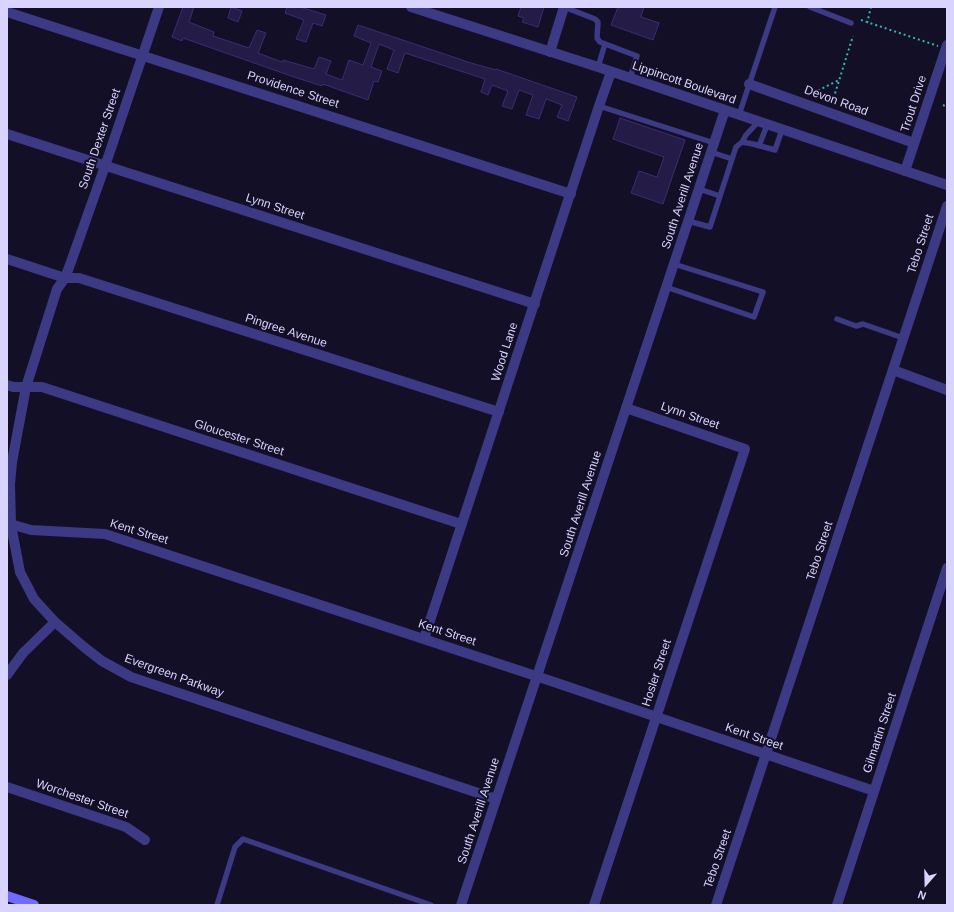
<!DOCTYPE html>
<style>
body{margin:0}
#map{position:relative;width:954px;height:912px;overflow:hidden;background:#130f26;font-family:Helvetica,sans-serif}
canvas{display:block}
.frame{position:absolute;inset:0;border:8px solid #d9d4ff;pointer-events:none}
.north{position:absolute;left:906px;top:864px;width:40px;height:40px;-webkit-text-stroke:3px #130f26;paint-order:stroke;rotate:200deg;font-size:11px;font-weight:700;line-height:16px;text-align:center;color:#d9d4ff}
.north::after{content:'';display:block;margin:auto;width:14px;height:18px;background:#d9d4ff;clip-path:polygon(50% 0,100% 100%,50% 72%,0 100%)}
</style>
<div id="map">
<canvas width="954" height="912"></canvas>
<div class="frame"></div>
<div class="north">N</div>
</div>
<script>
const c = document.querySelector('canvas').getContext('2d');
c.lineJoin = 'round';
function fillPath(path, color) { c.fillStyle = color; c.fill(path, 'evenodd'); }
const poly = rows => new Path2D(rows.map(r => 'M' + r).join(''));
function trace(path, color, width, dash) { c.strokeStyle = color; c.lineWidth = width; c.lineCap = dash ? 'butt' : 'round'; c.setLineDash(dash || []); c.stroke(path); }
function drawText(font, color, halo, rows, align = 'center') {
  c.font = font + ' Helvetica,sans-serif'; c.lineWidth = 4; c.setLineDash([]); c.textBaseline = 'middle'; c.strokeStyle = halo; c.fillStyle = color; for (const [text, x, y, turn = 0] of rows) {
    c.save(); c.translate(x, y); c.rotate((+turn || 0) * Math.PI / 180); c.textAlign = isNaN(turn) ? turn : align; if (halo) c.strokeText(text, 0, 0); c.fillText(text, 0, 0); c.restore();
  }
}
const building = poly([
 [183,7,194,7,189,22,214,32,213,36,249,48,257,30,266,33,258,53,282,62,283,60,314,69,319,57,331,61,326,74,342,80,349,60,363,65,371,43,354,36,358,25,471,63,496,70,496,69,577,97,568,121,557,117,562,105,546,99,539,119,526,115,533,95,519,90,512,109,502,106,508,91,492,85,488,95,481,92,485,79,405,53,398,73,387,69,394,50,379,44,371,67,382,71,378,82,374,81,368,100,323,84,322,86,294,77,183,38,182,41,172,37,183,7],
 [231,7,242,11,238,22,228,18,231,7],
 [287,7,300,7,326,15,322,26,313,23,306,42,296,39,304,20,285,13,287,7],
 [521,7,544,7,538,27,522,22,524,18,518,16,521,7],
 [618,7,644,7,641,17,659,23,653,40,611,25,618,7],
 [620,118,685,140,663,204,631,193,639,171,657,177,664,157,613,139,620,118]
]);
fillPath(building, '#241b47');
trace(building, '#3b2d73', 1);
trace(poly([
 [861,20,938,46],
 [867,23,871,7],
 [809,95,839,80],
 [832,103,853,36],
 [943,105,947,107]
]), '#2fb8b0', 2, [2, 3]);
trace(poly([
 [564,7,595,19,598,22,597,38,600,42,637,56,630,78],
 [810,7,851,23],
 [598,67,605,44],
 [599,106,714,143],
 [739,115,775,7],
 [742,142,746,135,758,122],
 [759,146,767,125],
 [732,159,736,147,742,142,753,144,775,150,782,130],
 [699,189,720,196],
 [688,221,710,227,732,159,711,152],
 [666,287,754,317,763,292,674,264],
 [837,319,856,326,863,324,903,338],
 [217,905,235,847,243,839,431,905]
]), '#3d3a85', 5.5);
trace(poly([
 [159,7,105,166,71,262,65,278,57,289,26,387,12,462,10,484,11,525,20,572,34,599,55,622,84,647,102,661,131,677,496,799],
 [7,12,571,194],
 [550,52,564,7],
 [749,84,914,143],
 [7,134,535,304],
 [905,171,947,45],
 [7,259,65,278,79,278,499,412],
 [893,370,947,390],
 [7,385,13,387,42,387,461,524],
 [7,523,31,530,105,534,554,682,874,791],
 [424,639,599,106,611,72],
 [7,675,23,653,55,622],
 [7,787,126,827,145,840],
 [594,905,745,449,626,408],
 [716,905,947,206],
 [837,905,947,568]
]), '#3d3a85', 10);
trace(poly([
 [411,7,598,67,947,185],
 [461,905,725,110]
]), '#3d3a85', 10);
trace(poly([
 [7,896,34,905]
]), '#6f6bff', 10);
drawText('12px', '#d9d4ff', '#130f26', [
 ["Lippincott Boulevard",684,83,19],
 ["Providence Street",293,90,18],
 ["Devon Road",836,101,20],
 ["Trout Drive",914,104,-72],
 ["South Dexter Street",100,139,-71],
 ["South Averill Avenue",683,196,-72],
 ["Lynn Street",275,207,18],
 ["Tebo Street",921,244,-72],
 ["Pingree Avenue",286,331,18],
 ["Wood Lane",505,352,-72],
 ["Lynn Street",690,416,19],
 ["Gloucester Street",239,438,18],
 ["South Averill Avenue",581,504,-72],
 ["Kent Street",139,532,17],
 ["Tebo Street",820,551,-72],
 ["Kent Street",447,633,18],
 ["Hosler Street",657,673,-72],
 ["Evergreen Parkway",174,676,20],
 ["Gilmartin Street",880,733,-72],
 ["Kent Street",754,737,19],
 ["Worchester Street",82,799,19],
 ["South Averill Avenue",479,811,-72],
 ["Tebo Street",718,859,-71]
]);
</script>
